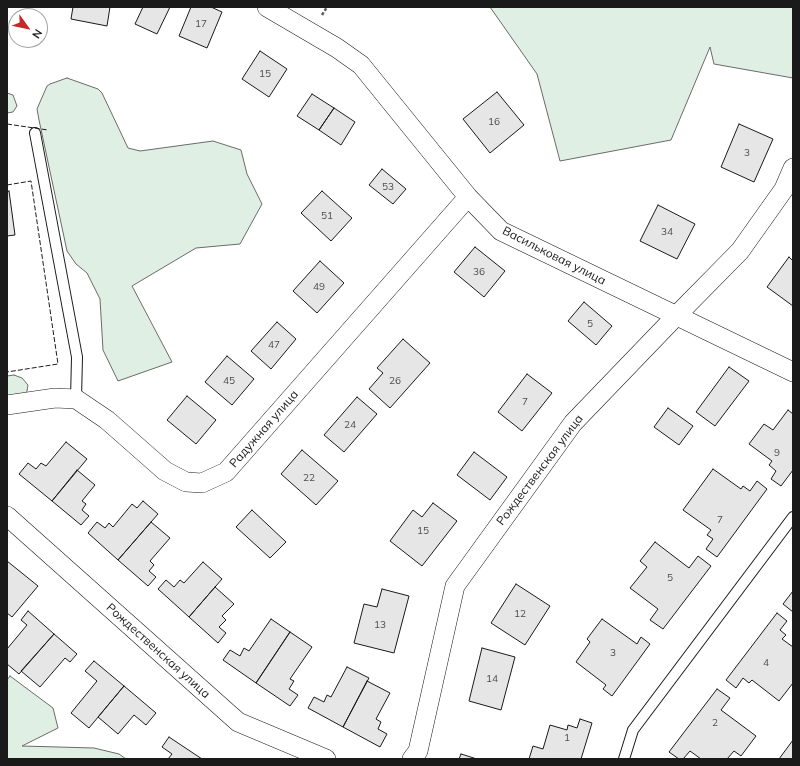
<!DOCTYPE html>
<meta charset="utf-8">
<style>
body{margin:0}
#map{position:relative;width:800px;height:766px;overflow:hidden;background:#fff;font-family:Mulish,sans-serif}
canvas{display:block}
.frame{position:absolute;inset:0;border:8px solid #1a1a1a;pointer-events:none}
.north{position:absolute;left:8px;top:8px;width:40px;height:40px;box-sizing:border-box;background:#fff;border:1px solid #a3a3a3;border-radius:50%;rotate:123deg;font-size:11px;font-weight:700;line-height:16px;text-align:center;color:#1a1a1a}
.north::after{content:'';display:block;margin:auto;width:14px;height:18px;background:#c62828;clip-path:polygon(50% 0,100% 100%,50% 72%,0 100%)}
</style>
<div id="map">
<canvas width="800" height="766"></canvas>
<div class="frame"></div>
<div class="north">N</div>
</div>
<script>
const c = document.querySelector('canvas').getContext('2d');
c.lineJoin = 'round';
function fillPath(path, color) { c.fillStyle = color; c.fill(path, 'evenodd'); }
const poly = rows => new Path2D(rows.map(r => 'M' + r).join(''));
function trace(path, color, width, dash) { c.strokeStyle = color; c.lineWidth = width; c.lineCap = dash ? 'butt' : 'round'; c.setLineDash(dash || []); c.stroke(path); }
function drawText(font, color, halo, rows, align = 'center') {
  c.font = font + ' Mulish,sans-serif'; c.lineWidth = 3; c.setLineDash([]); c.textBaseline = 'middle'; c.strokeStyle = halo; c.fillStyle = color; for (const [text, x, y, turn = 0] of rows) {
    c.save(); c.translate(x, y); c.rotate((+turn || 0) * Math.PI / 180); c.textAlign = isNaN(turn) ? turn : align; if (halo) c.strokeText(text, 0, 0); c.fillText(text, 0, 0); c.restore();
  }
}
const green = poly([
 [490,7,793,7,793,78,714,64,710,47,671,140,560,161,537,74,490,7],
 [67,78,98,89,102,93,128,148,140,151,213,141,241,150,247,174,262,204,240,244,196,248,132,286,172,362,118,381,103,350,100,299,87,273,76,264,67,251,39,120,37,109,47,86,50,84,67,78],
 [7,93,13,95,17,106,13,112,7,113,7,93],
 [14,375,22,378,28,385,27,391,23,397,7,400,7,376,14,375],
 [10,676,53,708,58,728,22,746,94,748,119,754,126,759,7,759,7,680,10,676]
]);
fillPath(green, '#e0efe3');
trace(green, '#6a6a6a', 1);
const building = poly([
 [73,7,110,7,107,26,71,19,73,7],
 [143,7,170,7,157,34,135,24,143,7],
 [191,7,211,7,222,12,207,48,179,36,191,7],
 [260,51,287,69,269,97,242,79,260,51],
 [497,92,524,125,490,153,463,119,497,92],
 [312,94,334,108,319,130,297,116,312,94],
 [334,108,355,122,341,145,319,130,334,108],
 [739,124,773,139,754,182,721,167,739,124],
 [382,169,406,189,393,204,369,185,382,169],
 [9,191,15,235,7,236,7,192,9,191],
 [322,191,352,218,331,241,301,213,322,191],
 [658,205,695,224,677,259,640,241,658,205],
 [475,247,505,271,484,297,454,272,475,247],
 [789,257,793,261,793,306,767,287,789,257],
 [320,261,344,283,317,313,293,291,320,261],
 [584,302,612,326,596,345,568,321,584,302],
 [277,322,296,339,271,369,251,351,277,322],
 [403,339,430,363,390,408,369,389,383,373,377,368,403,339],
 [227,356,254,379,232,405,205,382,227,356],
 [729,367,749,381,715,426,696,412,729,367],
 [527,374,552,393,522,431,498,412,527,374],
 [187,396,216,420,196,444,167,420,187,396],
 [357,397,377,414,344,452,324,435,357,397],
 [668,408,693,426,679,445,654,427,668,408],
 [788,410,793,414,793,470,781,486,771,479,776,471,769,465,772,461,749,444,764,424,773,430,788,410],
 [66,442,87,459,52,501,19,474,28,463,36,469,41,463,46,466,66,442],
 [302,450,338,481,316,505,281,474,302,450],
 [474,452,507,477,490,500,457,475,474,452],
 [713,469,741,489,743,486,750,491,757,481,767,489,717,557,706,549,713,539,707,535,711,530,683,510,713,469],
 [77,470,95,485,82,501,86,504,82,510,89,516,81,525,52,501,77,470],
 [143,501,158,514,118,560,88,533,97,522,105,528,109,523,113,527,132,504,137,508,143,501],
 [433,503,457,521,422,566,390,541,413,510,422,517,433,503],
 [252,510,286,542,270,558,236,527,252,510],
 [151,522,170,538,150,561,154,565,149,571,156,577,148,586,118,560,151,522],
 [655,542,689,568,698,556,711,566,663,629,650,620,658,609,630,588,647,567,640,561,655,542],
 [7,561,38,586,12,617,7,613,7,561],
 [203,562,222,579,189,617,158,589,166,580,174,587,180,580,184,583,203,562],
 [516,584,550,606,525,645,491,623,516,584],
 [215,587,234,604,222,616,226,620,219,627,226,633,218,643,189,617,215,587],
 [382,589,409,596,394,653,354,643,364,604,377,607,382,589],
 [793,591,793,612,783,604,793,591],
 [28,611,54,634,19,674,7,664,7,649,27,625,21,620,28,611],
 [777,613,787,621,780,630,786,635,782,639,793,647,793,683,779,701,752,680,749,683,743,678,736,688,726,680,777,613],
 [271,619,290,632,256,683,223,660,230,650,240,656,244,648,249,651,271,619],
 [602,619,637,644,641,637,650,644,612,696,603,689,606,685,576,662,590,642,587,639,602,619],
 [290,632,312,647,290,679,294,681,289,689,298,695,290,706,256,683,290,632],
 [54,634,77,654,70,662,65,658,40,687,21,671,54,634],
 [482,648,515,657,501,710,469,701,482,648],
 [94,661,124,686,89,728,71,713,97,681,85,671,94,661],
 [347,667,369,678,343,727,308,708,314,697,324,702,327,695,331,697,347,667],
 [367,681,390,693,376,719,381,722,378,729,387,734,380,747,343,727,367,681],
 [124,686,156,713,146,725,134,715,118,734,98,717,124,686],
 [717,689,730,698,721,710,756,736,741,756,734,751,727,759,701,759,690,751,683,759,679,759,669,752,717,689],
 [580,719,592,723,581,759,529,759,533,746,543,749,550,725,567,730,568,725,577,728,580,719],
 [169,737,202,759,168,759,172,754,162,747,169,737],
 [793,740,793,759,779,759,793,740],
 [461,754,477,759,459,759,461,754]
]);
fillPath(building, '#e6e6e6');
trace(building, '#1a1a1a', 1);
const service = poly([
 [35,133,77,357,76,399],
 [624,759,633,730,793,517]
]);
const minor = poly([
 [267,7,337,48,361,65,468,197,501,231,793,372],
 [7,405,55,398,76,399,107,420,165,471,186,482,202,483,226,472,468,197],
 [7,516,238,722,326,759],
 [412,759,418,751,455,586,573,423,676,316,740,251,784,189,793,168]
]);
trace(service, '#1a1a1a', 12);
trace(minor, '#1a1a1a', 20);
trace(poly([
 [322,15,327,7]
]), '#5f5f5f', 2.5, [3, 2]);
trace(service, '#fff', 10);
trace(minor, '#fff', 19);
trace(poly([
 [7,124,48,130],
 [7,185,31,181,58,364,7,372]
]), '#1a1a1a', 1, [5, 2]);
drawText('10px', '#4d4d4d', null, [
 ["17",201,24],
 ["15",265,74],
 ["16",494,122],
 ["3",747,153],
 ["53",388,187],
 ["51",327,216],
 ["34",667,232],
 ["36",479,272],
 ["49",319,287],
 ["5",590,324],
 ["47",274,345],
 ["45",229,381],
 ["26",395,381],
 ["7",525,402],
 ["24",350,425],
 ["9",777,453],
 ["22",309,478],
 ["7",720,520],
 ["15",423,531],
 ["5",670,578],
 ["12",520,614],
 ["13",380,625],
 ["3",613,653],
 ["4",766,663],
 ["14",492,679],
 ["2",715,723],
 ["1",567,738]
]);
drawText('12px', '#1a1a1a', '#fff', [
 ["Васильковая улица",554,256,27],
 ["Радужная улица",264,429,-49],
 ["Рождественская улица",540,470,-53],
 ["Рождественская улица",158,651,42]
]);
</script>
